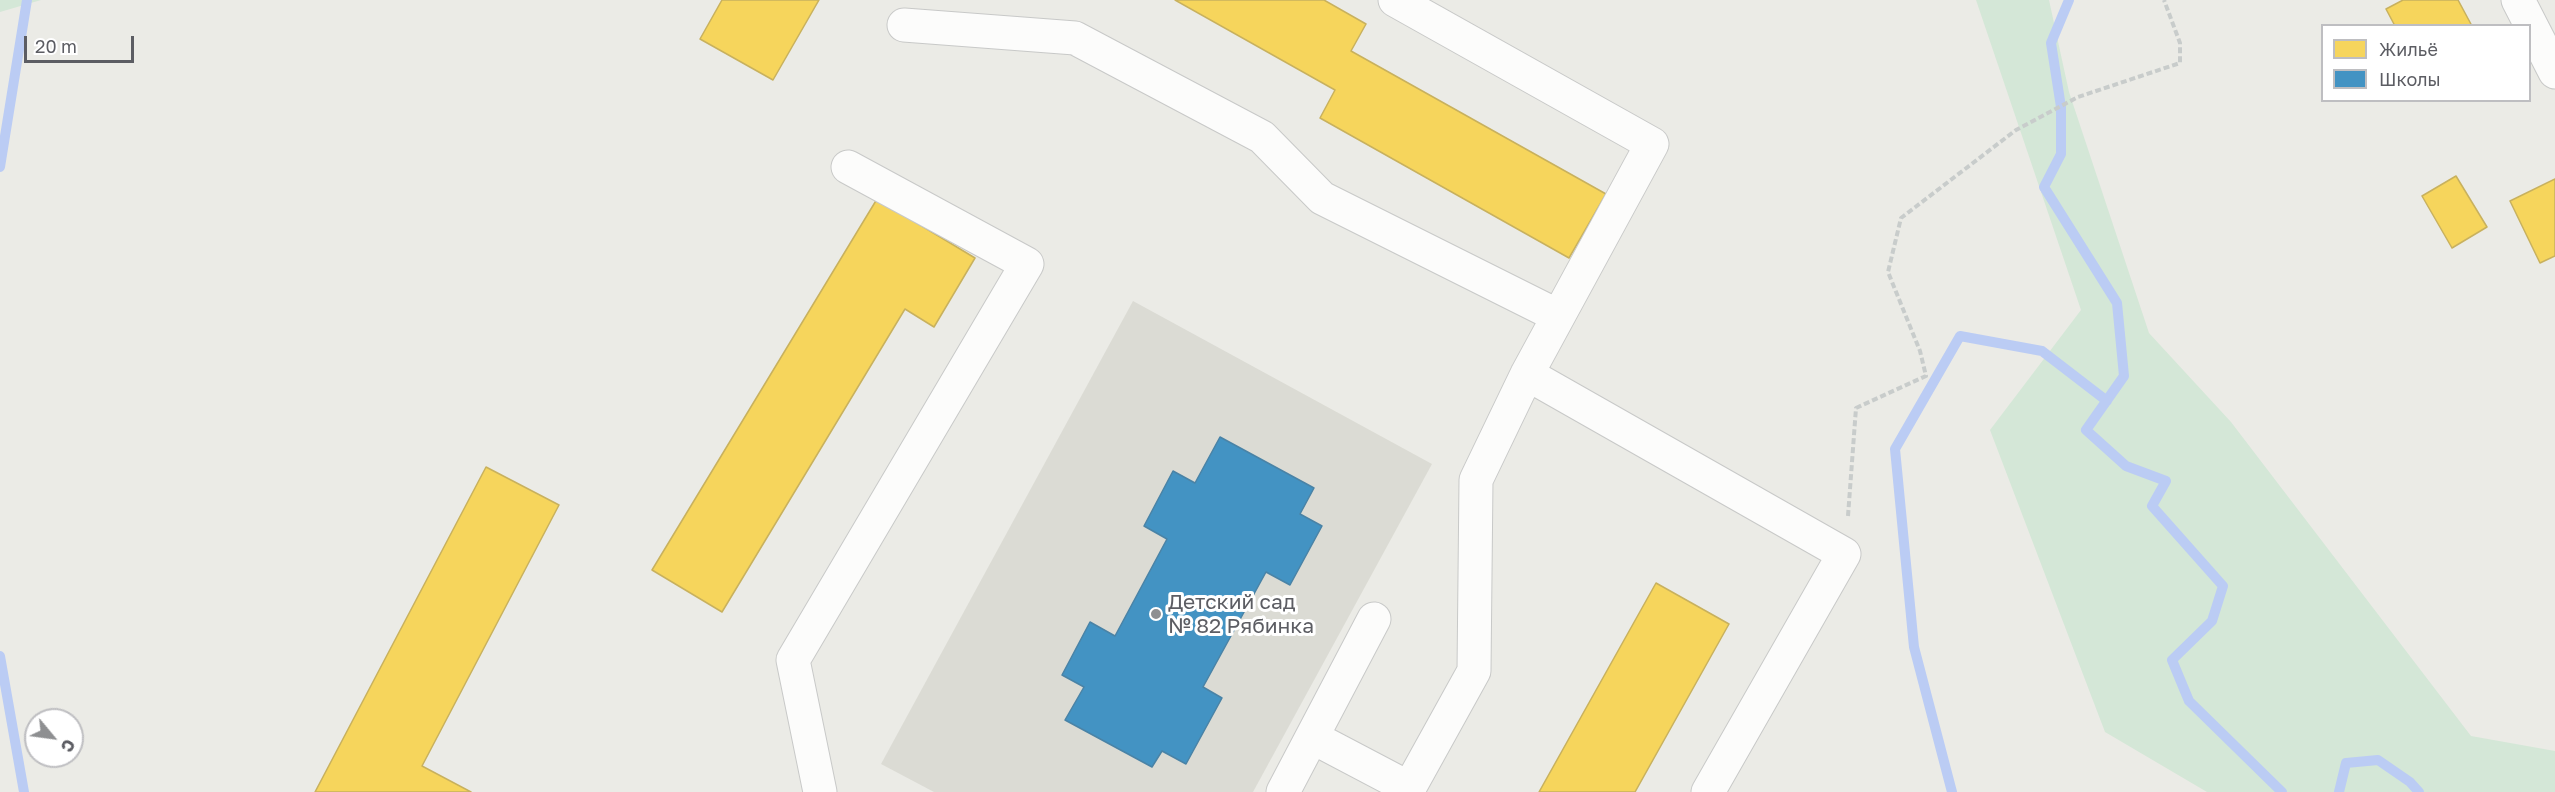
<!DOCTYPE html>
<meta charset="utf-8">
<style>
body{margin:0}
#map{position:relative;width:2555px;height:792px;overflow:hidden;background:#ebebe6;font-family:"Golos Text",sans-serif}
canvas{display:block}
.legend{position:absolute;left:2321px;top:24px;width:210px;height:78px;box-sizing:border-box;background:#fff;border:2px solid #bebec1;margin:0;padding:8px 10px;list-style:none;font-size:18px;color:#5c5d63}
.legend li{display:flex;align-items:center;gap:12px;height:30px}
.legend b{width:30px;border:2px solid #bebec1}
.north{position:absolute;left:24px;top:708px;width:60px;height:60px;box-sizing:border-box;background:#fff;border:2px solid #bebec1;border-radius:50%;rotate:119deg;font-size:16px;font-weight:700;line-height:24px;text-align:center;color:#5c5d63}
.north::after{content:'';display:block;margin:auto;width:21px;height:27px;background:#8e8f91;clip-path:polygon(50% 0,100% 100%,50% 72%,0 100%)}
.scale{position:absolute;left:24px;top:36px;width:110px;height:27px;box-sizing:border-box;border:3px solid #5c5d63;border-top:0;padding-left:8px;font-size:18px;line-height:21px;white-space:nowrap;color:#5c5d63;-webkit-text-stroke:4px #fff;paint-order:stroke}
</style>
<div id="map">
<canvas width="2555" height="792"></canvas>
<ul class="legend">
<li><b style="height:16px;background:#f6d55c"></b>Жильё</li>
<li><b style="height:16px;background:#4393c3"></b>Школы</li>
</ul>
<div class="north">С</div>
<div class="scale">20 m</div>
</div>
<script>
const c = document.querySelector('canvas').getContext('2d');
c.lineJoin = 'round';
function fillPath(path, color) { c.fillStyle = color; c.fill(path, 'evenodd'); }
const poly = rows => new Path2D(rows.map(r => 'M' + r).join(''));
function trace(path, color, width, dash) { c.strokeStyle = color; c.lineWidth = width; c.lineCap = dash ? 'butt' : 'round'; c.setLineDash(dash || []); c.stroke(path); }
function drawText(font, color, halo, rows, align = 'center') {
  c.font = font + ' "Golos Text",sans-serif'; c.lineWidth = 6; c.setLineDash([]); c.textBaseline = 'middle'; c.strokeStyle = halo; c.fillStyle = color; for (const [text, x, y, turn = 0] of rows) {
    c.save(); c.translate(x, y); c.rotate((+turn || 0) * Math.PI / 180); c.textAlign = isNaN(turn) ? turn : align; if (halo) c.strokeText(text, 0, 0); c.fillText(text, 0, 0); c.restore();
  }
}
fillPath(poly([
 [1133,301,1432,464,1253,792,934,792,881,764]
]), '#dbdbd4');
fillPath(poly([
 [0,0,41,0,0,12],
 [1976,0,2049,0,2069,92,2149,333,2231,422,2471,736,2555,751,2555,792,2207,792,2105,732,1990,430,2081,310]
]), '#d4e7d7');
const homes = poly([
 [722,0,819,0,773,80,700,39,722,0],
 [1175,0,1324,0,1366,24,1351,51,1606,194,1569,258,1320,118,1335,90,1175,0],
 [2403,0,2458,0,2472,26,2395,26,2386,9,2403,0],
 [2456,176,2487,227,2452,248,2422,196,2456,176],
 [2555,179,2555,256,2540,263,2510,201,2555,179],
 [877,199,975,258,934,327,905,309,722,612,652,570,877,199],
 [486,467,559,505,422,766,471,792,315,792,486,467],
 [1656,583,1729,624,1635,792,1539,792,1656,583]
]);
fillPath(homes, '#f6d55c');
trace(homes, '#c8b15e', 1.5);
const schools = poly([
 [1220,437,1314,488,1300,514,1322,526,1290,585,1266,572,1203,687,1222,698,1186,764,1162,751,1152,767,1065,720,1084,687,1062,675,1090,622,1115,636,1167,539,1144,526,1173,471,1195,483,1220,437]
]);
fillPath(schools, '#4393c3');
trace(schools, '#4a83a6', 1.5);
trace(poly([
 [2069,0,2051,43,2061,107,2061,154,2044,187,2117,303,2124,376,2086,430,2126,466,2166,481,2152,506,2223,586,2212,621,2172,660,2189,701,2282,792],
 [0,167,27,0],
 [0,656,24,792],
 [1952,792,1914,647,1895,449,1960,336,2042,351,2107,401],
 [2339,792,2346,763,2378,760,2410,782,2419,792]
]), '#bbccf4', 10);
const minor = poly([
 [1395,0,1652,144,1527,374,1476,480,1474,671,1407,792],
 [2518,0,2555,72],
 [904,25,1075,38,1262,137,1322,198,1558,316],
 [1527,374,1844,554,1708,792],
 [1312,737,1409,788],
 [820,792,793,660,1027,264,848,167],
 [1283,792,1374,619]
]);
trace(minor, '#c8c9c8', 35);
trace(poly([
 [1848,516,1856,408,1926,376,1920,351,1888,272,1901,218,2016,130,2078,97,2180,63,2180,43,2164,0]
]), '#c8cccb', 4, [6, 3]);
trace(minor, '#fcfcfb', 33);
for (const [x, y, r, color] of [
 [1156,614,6,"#8e8f91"]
]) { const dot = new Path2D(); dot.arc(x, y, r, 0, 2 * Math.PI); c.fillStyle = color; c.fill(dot); trace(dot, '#fff', 2); }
drawText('21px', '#5c5d63', '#fff', [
 ["Детский сад",1168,602],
 ["№ 82 Рябинка",1168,626]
], 'left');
</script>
